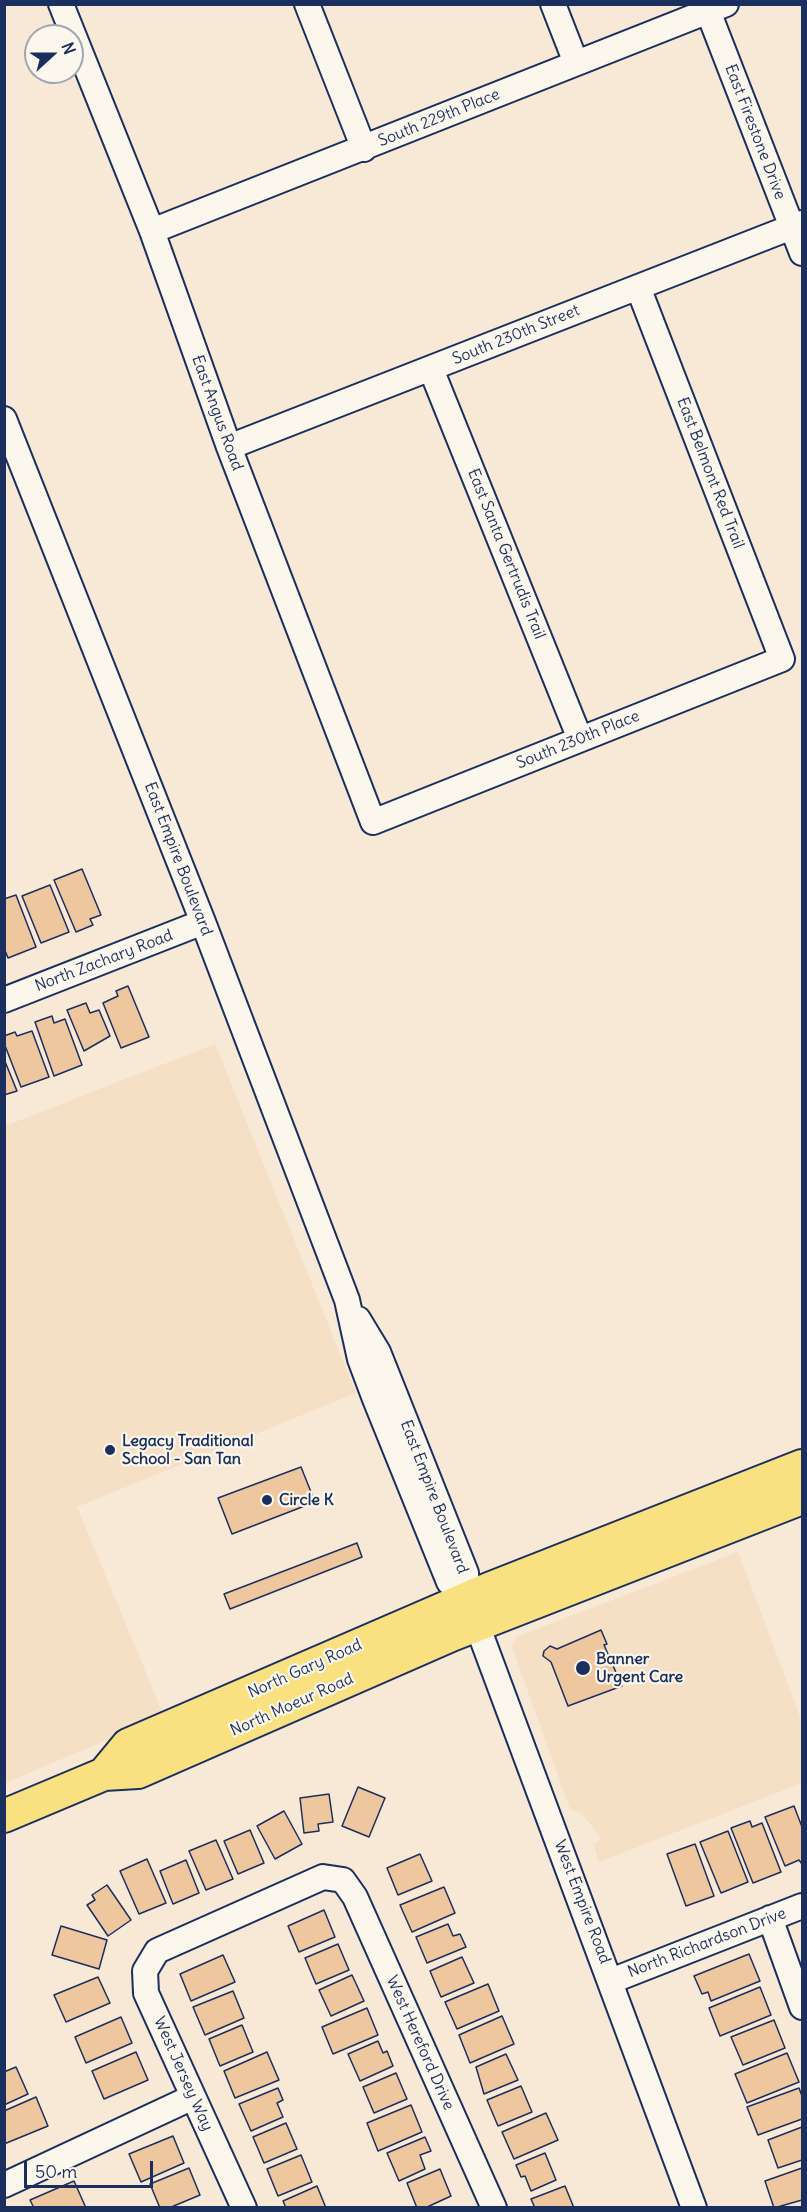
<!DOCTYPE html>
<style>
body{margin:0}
#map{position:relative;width:807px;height:2212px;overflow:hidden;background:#f7e9d5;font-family:Delius,sans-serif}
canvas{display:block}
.frame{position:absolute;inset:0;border:6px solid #1b2f5e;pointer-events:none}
.north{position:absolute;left:24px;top:24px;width:60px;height:60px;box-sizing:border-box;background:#fbf7ec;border:2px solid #a1a7b3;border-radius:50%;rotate:69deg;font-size:16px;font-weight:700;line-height:24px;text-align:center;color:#1b2f5e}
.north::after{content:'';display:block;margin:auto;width:21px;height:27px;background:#1b2f5e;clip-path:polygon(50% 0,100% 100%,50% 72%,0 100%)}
.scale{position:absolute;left:24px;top:2161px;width:129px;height:27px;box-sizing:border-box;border:3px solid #1b2f5e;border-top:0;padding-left:8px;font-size:18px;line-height:21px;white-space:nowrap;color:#1b2f5e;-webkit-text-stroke:4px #fbf7ec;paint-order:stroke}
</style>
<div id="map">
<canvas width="807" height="2212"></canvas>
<div class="frame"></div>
<div class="north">N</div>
<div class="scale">50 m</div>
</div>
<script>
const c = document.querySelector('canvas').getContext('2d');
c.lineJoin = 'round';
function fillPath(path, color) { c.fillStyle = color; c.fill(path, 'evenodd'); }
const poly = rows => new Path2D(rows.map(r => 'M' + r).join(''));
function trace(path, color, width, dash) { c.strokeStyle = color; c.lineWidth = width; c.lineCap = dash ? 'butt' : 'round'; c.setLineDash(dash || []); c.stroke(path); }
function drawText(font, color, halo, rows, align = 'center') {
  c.font = font + ' Delius,sans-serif'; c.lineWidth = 4.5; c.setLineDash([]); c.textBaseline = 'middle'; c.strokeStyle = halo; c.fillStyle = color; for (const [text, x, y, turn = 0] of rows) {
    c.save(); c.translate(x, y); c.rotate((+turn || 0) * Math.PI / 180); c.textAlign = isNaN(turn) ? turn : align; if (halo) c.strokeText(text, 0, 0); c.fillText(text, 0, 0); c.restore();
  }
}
fillPath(poly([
 [215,1044,356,1393,77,1507,164,1716,5,1783,5,1126],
 [738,1552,802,1722,802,1783,599,1862,594,1845,600,1840,599,1835,581,1813,570,1809,512,1647,516,1637]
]), '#f5dfc5');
const building = poly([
 [82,869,101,915,90,919,93,925,76,932,54,880,82,869],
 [50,885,69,932,41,943,22,896,50,885],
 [16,895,36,947,8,958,4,948,4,899,16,895],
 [128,986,149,1037,121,1048,103,1003,118,996,116,991,128,986],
 [86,1003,90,1013,99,1010,110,1036,84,1051,67,1010,86,1003],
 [52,1016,54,1023,65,1019,82,1065,54,1076,35,1022,52,1016],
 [32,1031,49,1077,21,1087,4,1043,4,1036,15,1032,17,1036,32,1031],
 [4,1059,17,1091,4,1095,4,1059],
 [301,1467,315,1502,232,1534,218,1498,301,1467],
 [357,1543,362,1557,230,1609,224,1594,357,1543],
 [601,1630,607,1644,604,1645,622,1686,568,1706,551,1662,543,1656,544,1651,550,1646,557,1649,601,1630],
 [358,1787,385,1798,369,1837,342,1826,358,1787],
 [329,1794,333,1822,318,1824,319,1831,304,1833,300,1798,329,1794],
 [794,1806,802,1827,802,1864,799,1860,785,1866,765,1817,794,1806],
 [284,1811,302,1844,275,1859,257,1826,284,1811],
 [750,1821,752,1827,762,1823,781,1872,753,1883,731,1828,750,1821],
 [250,1830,264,1863,238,1874,224,1841,250,1830],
 [728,1831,748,1882,721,1893,700,1842,728,1831],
 [216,1840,233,1879,206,1890,189,1851,216,1840],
 [695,1844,714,1896,686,1906,667,1854,695,1844],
 [420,1854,432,1881,398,1895,387,1868,420,1854],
 [147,1859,166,1903,139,1914,120,1871,147,1859],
 [186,1860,199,1893,173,1904,160,1871,186,1860],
 [107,1885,131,1920,108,1936,87,1905,95,1900,92,1895,107,1885],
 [444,1887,455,1913,412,1932,400,1905,444,1887],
 [324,1910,335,1937,299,1952,288,1926,324,1910],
 [448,1924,453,1936,460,1934,466,1947,427,1963,416,1937,448,1924],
 [61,1926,107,1940,99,1969,52,1955,61,1926],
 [338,1944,349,1970,316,1984,305,1958,338,1944],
 [749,1954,760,1981,711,2001,708,1992,702,1994,694,1976,749,1954],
 [223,1955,235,1982,191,2001,180,1974,223,1955],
 [462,1957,474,1983,441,1997,430,1971,462,1957],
 [352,1975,364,2001,331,2016,319,1990,352,1975],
 [98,1977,110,2003,66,2022,54,1995,98,1977],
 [488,1984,499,2011,457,2029,445,2002,488,1984],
 [760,1987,771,2015,720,2036,709,2008,760,1987],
 [233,1991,244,2018,205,2035,193,2007,233,1991],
 [367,2008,378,2035,333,2054,322,2027,367,2008],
 [502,2016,514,2044,470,2063,459,2035,502,2016],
 [121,2017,132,2043,86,2063,75,2037,121,2017],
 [774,2020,785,2048,743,2065,731,2037,774,2020],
 [242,2025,253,2052,220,2066,209,2039,242,2025],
 [378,2041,383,2053,387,2051,393,2066,360,2081,348,2054,378,2041],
 [136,2052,148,2080,104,2099,92,2071,136,2052],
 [267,2052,279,2080,235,2098,224,2071,267,2052],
 [787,2053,799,2082,747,2103,735,2074,787,2053],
 [506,2054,518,2080,484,2094,476,2067,506,2054],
 [16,2067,28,2094,4,2105,4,2072,16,2067],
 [396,2073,407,2099,374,2113,363,2087,396,2073],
 [521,2086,532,2112,498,2126,487,2100,521,2086],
 [278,2088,283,2100,277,2103,283,2117,251,2131,239,2104,278,2088],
 [799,2088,802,2096,802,2119,758,2135,747,2107,799,2088],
 [36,2097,48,2126,4,2144,4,2111,36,2097],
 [411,2105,422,2132,378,2151,367,2123,411,2105],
 [546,2113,558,2140,514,2159,502,2132,546,2113],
 [286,2123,297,2149,264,2163,253,2137,286,2123],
 [802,2127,802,2160,778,2168,768,2140,802,2127],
 [173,2136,184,2163,141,2182,129,2154,173,2136],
 [425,2137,431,2151,420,2155,425,2169,399,2181,387,2153,425,2137],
 [545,2153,556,2180,531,2191,525,2176,521,2177,516,2165,545,2153],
 [301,2155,312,2182,278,2196,267,2169,301,2155],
 [189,2168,200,2195,169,2208,160,2208,150,2184,189,2168],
 [802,2168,802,2200,774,2208,765,2181,802,2168],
 [440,2169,451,2196,425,2208,417,2208,407,2183,440,2169],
 [74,2181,86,2208,34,2208,30,2200,74,2181],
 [317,2186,326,2208,286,2208,283,2201,317,2186],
 [565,2186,574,2208,535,2208,531,2199,565,2186]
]);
fillPath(building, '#efc79f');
trace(building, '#1b2f5e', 1.5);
const minor = poly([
 [61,4,152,231,229,447,373,822,782,659,638,287],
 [307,4,364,149],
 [553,4,576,63],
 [708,11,802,253],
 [152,231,726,4],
 [431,369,580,739],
 [4,419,203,922,347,1300,360,1359,375,1399,449,1582,467,1598],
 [229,447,802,223],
 [4,1000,203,922],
 [358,1319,378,1352,466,1573,467,1598,694,2208],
 [770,1918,802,2007],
 [611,1981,802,1906],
 [4,2185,193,2097],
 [244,2208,146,1993,145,1971,157,1951,323,1877,343,1880,355,1897,494,2208]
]);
const major = poly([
 [104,1774,138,1772,451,1635,802,1498],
 [4,1816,104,1774,128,1745,489,1589,802,1466]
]);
trace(minor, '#1b2f5e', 28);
trace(major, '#1b2f5e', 36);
trace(minor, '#fbf7ec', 24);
trace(major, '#f9e181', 32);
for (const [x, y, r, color] of [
 [110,1450,6,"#1b2f5e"],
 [267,1500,6,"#1b2f5e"],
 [583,1668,8,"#1b2f5e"]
]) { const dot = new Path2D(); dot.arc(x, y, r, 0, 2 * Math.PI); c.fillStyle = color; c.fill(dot); trace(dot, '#fbf7ec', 2); }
drawText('16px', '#1b2f5e', '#fbf7ec', [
 ["South 229th Place",439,118,-22],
 ["East Firestone Drive",755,132,69],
 ["South 230th Street",516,335,-22],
 ["East Angus Road",217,413,70],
 ["East Belmont Red Trail",710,473,69],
 ["East Santa Gertrudis Trail",506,554,68],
 ["South 230th Place",578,740,-22],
 ["East Empire Boulevard",178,859,69],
 ["North Zachary Road",104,961,-21],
 ["East Empire Boulevard",434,1497,69],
 ["North Gary Road",305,1669,-24],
 ["North Moeur Road",292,1705,-24],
 ["West Empire Road",582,1902,69],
 ["North Richardson Drive",707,1943,-21],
 ["West Hereford Drive",420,2043,66],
 ["West Jersey Way",183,2074,66]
]);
drawText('bold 16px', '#1b2f5e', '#fbf7ec', [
 ["Legacy Traditional",122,1441],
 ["School - San Tan",122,1459],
 ["Circle K",279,1500],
 ["Banner",596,1659],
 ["Urgent Care",596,1677]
], 'left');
</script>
